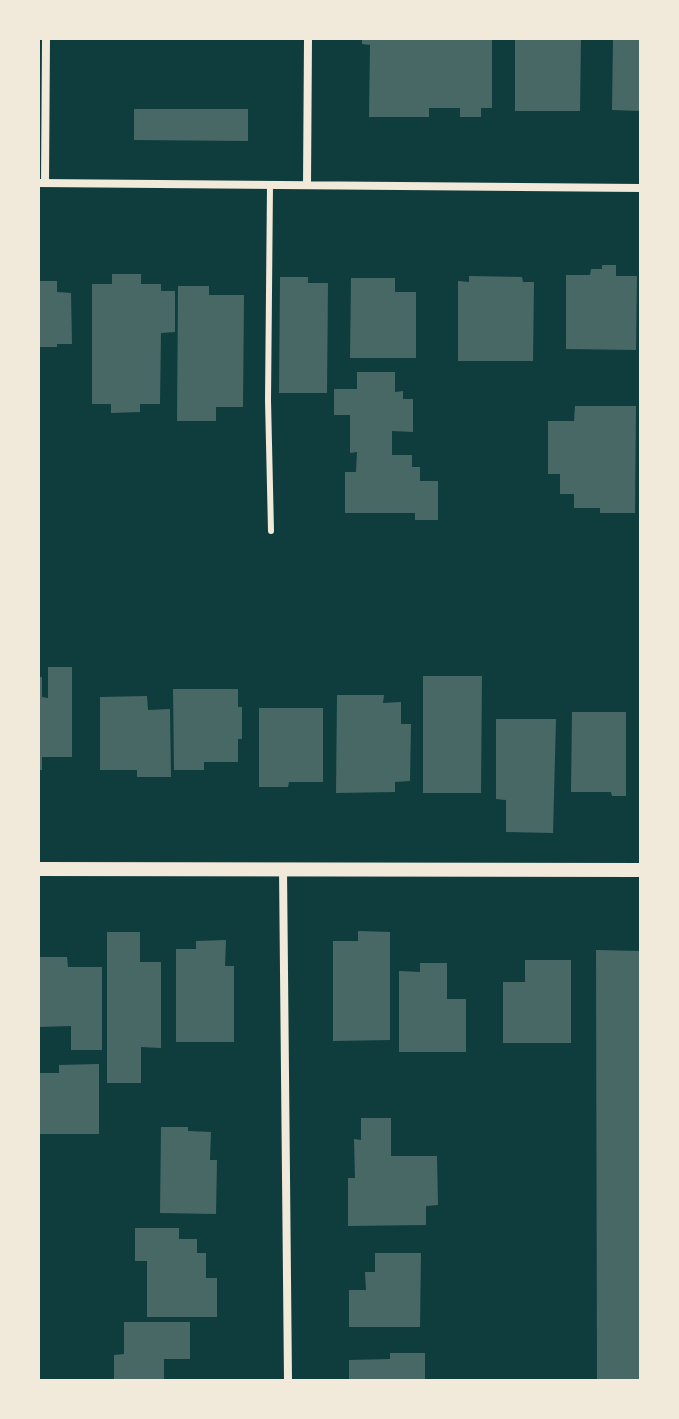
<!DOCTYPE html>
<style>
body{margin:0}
#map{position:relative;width:679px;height:1419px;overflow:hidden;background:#0f3d3e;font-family:"Titillium Web",sans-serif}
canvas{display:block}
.frame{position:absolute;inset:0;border:40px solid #f1e9da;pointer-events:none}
</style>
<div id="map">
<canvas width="679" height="1419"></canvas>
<div class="frame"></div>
</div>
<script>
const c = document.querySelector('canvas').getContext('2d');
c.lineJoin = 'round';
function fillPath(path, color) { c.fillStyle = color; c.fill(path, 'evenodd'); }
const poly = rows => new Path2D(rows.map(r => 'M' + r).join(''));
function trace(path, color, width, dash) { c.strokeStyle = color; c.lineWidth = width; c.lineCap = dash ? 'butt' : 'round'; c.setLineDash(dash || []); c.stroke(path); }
fillPath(poly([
 [362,38,492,38,492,108,481,108,481,117,460,117,460,108,429,108,429,117,369,117,370,45,362,44],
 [515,38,581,38,580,111,515,111],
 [613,38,641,38,641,111,612,110],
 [134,109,248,109,248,141,134,140],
 [602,265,616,265,616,276,637,276,636,350,566,349,566,275,590,275,591,269,602,269],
 [112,274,141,274,141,284,161,284,161,291,175,291,175,332,161,333,160,404,140,404,140,412,111,413,111,404,92,404,92,284,112,284],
 [469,276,522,277,523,282,534,282,533,361,458,361,458,281,469,282],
 [280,277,308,277,308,283,328,283,327,393,279,393],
 [351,278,395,278,395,292,416,292,416,358,350,358],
 [38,281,57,281,57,292,71,293,72,344,57,344,57,347,38,347],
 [178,286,209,286,209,295,244,295,243,407,216,407,216,421,177,421],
 [357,372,395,372,395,392,403,391,403,399,413,399,413,432,392,431,392,455,412,455,412,467,420,467,420,481,438,481,438,520,415,520,415,513,345,513,345,472,356,472,357,452,350,453,350,415,334,415,334,389,357,389],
 [575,406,636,406,635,513,600,513,600,508,574,508,574,494,560,494,560,474,548,474,548,421,574,421],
 [48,667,72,667,72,757,42,757,42,770,38,770,38,677,42,677,42,697,48,698],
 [423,676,482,676,481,793,423,793],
 [173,689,238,689,238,707,242,707,242,739,238,739,238,762,204,762,204,770,174,770],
 [337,695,384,695,383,703,401,702,401,724,411,724,410,781,395,782,395,792,336,793],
 [147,696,148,710,170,709,171,777,137,777,137,770,100,770,100,697],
 [259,708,323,708,323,782,289,782,288,787,259,787],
 [572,712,626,712,626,796,612,796,611,792,571,792],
 [496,719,556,719,553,833,506,832,506,800,496,799],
 [358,931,390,932,390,1040,333,1041,333,941,358,941],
 [107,932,140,932,140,962,161,962,161,1048,141,1047,141,1083,107,1083],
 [226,940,225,966,234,966,234,1042,176,1042,176,949,196,949,196,941],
 [596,950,641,951,641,1381,597,1381],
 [38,957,67,957,68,967,102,967,102,1050,71,1050,71,1026,38,1027],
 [525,960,571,960,571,1043,503,1043,503,982,525,982],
 [420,963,447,963,447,999,466,999,466,1052,399,1052,399,971,420,972],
 [99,1064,99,1134,38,1134,38,1073,59,1073,59,1065],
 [361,1118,391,1118,391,1156,437,1156,438,1205,426,1206,426,1225,348,1226,348,1178,355,1178,354,1139,361,1140],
 [161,1127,188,1127,188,1131,211,1132,210,1160,217,1160,216,1214,160,1213],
 [135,1228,179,1228,179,1239,197,1239,197,1253,206,1253,206,1278,217,1278,217,1317,147,1317,147,1261,135,1261],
 [375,1253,421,1253,420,1327,349,1327,349,1290,366,1290,365,1272,375,1272],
 [124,1322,190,1322,190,1359,164,1359,164,1381,114,1381,114,1355,124,1354],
 [390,1353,425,1353,425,1381,349,1381,349,1360,390,1359]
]), '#486865');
trace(poly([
 [270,185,268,400,271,531]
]), '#f1e9da', 6);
trace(poly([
 [38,183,641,188],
 [45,183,46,38],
 [307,185,308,38],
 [283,869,288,1381]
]), '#f1e9da', 8);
trace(poly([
 [38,869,641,870]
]), '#f1e9da', 14);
</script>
